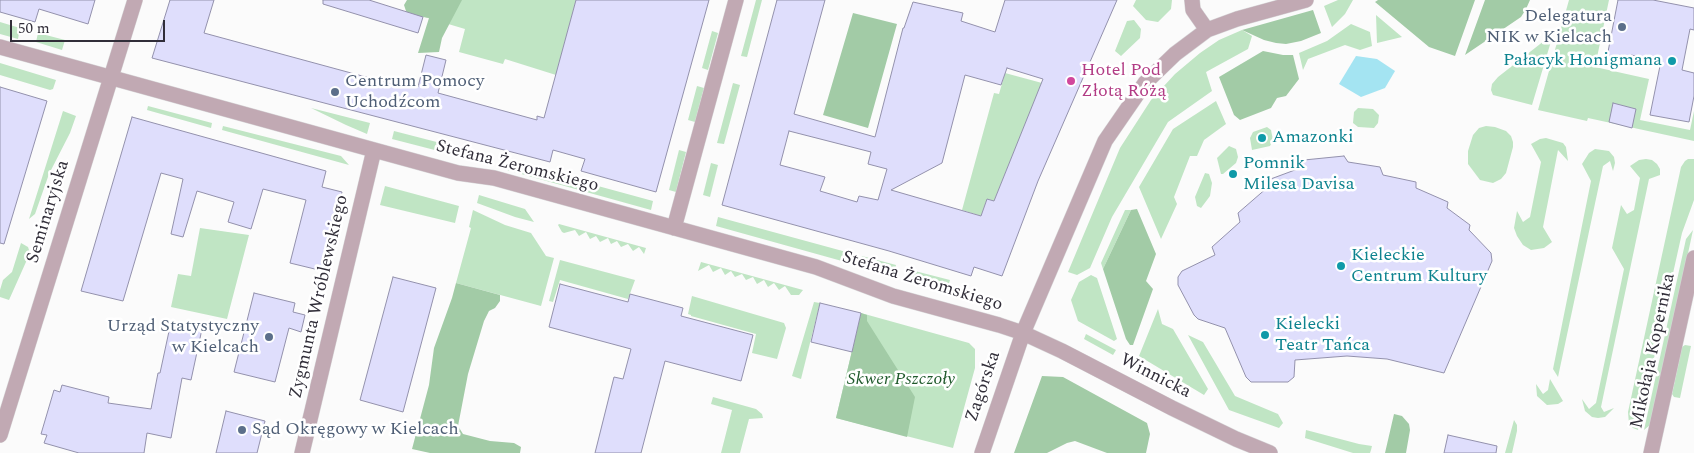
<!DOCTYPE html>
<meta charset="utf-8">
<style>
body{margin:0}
#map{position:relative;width:1694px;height:453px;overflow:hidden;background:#fbfbfb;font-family:Spectral,serif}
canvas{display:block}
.scale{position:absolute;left:10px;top:20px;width:155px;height:22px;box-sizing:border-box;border:2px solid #312e39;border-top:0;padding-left:6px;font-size:15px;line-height:18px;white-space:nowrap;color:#312e39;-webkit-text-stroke:4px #fff;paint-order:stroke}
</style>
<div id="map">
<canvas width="1694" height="453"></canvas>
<div class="scale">50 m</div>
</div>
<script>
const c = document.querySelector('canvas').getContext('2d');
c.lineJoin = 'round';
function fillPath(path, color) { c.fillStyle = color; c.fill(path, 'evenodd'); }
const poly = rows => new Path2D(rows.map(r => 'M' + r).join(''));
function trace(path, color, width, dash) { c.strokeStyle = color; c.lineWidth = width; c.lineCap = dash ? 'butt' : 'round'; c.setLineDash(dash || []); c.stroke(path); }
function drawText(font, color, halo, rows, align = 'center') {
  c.font = font + ' Spectral,serif'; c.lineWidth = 5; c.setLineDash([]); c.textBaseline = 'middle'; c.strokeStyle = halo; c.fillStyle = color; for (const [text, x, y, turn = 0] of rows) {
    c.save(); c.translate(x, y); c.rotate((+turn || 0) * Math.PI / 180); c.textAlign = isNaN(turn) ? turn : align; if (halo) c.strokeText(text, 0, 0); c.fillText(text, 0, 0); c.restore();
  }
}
fillPath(poly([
 [423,0,576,0,556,75,505,59,503,64,459,52,465,29,418,15],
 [756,0,762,0,747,57,741,56],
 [1136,0,1172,0,1171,9,1158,22,1146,20,1133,6],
 [1338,0,1353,0,1345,14,1332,27,1324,6],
 [1569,0,1609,0,1595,67,1649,79,1640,120,1690,130,1694,111,1694,141,1588,118,1587,121,1538,110],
 [1376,15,1402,37,1377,43],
 [1134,20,1141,29,1140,38,1121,56,1115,51,1127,21],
 [0,22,20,28,18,39,0,34],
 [1351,24,1370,32,1372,46,1360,50,1345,45,1308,59,1303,70,1299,53,1327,41],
 [1242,30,1252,36,1248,49,1206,72,1212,91,1168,122,1112,217,1090,268,1077,275,1068,272,1120,148,1151,100,1175,74,1200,53,1219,40],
 [712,31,718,33,708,70,702,68],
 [38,33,65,40,62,50,36,42],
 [1549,37,1552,38,1532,105,1493,95,1491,90,1492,84,1498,77],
 [0,63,56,80,53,89,50,90,0,75],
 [1005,73,1042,83,994,201,987,199,981,216,962,210,994,93,999,94],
 [733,83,740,85,724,144,717,143],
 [697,86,704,88,695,122,688,120],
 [1216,101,1226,124,1204,140,1197,156,1190,156,1174,197,1177,204,1161,239,1139,187,1173,129],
 [148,106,212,123,211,128,147,110],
 [311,108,370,123,367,134,346,125],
 [1358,108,1373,109,1379,115,1378,123,1374,128,1358,127,1353,123,1354,112],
 [63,111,76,116,70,133,49,174,35,214,29,219],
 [223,126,341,156,349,165,222,130],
 [1486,126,1495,127,1506,131,1511,136,1513,142,1513,147,1506,173,1501,179,1493,183,1480,180,1468,164,1468,151,1473,135,1479,128],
 [1267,127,1271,130,1273,140,1270,146,1252,150,1250,138,1253,132],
 [394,131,456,147,454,155,392,139],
 [1546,138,1563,143,1566,147,1568,161,1558,150,1543,227,1552,242,1544,248,1531,250,1523,245,1517,236,1514,228,1517,211,1523,222,1530,217,1541,162,1531,144,1540,139],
 [1229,146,1236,149,1238,157,1236,163,1223,174,1221,174,1217,158],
 [1595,149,1609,151,1614,157,1615,163,1613,171,1610,161,1603,166,1558,377,1553,369,1591,181,1582,164,1589,153],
 [679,150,686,152,676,192,669,190],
 [1646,159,1652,160,1657,164,1660,169,1660,175,1649,179,1601,407,1604,412,1614,408,1605,417,1598,418,1592,417,1585,411,1582,399,1589,409,1596,403,1624,269,1612,248,1621,205,1627,214,1634,210,1640,178,1630,166,1639,160],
 [1688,159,1694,159,1694,200,1682,233,1638,430,1633,428,1629,424,1628,412,1681,167,1685,161],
 [510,162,653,201,651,210,507,170],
 [711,163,718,165,710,197,703,195],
 [1205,173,1209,174,1212,183,1210,196,1201,208,1197,206,1195,197],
 [385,186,459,206,455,223,380,205],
 [479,195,525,209,534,222,515,217,477,203],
 [473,210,505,225,531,233,546,256,554,258,541,306,456,283,471,228,469,227],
 [1125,210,1131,210,1103,269,1101,263],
 [718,217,850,253,849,263,716,226],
 [559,224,646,248,644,254,639,247,633,251,628,244,621,247,617,241,611,244,608,238,600,242,596,236,590,239,586,232,579,236,575,230,564,233,562,232,558,225],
 [200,228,249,235,227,319,171,307,178,274,191,276],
 [1693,230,1654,413,1650,425,1644,430,1686,239],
 [21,243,28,247,30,253,9,300,0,297,0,290,3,280,12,272],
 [862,256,896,265,894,275,859,266],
 [560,260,635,280,628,299,560,280,553,302,549,301],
 [701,262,803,290,799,295,791,295,785,286,779,290,774,283,768,287,764,280,757,284,753,277,746,280,742,274,735,277,731,271,725,275,721,268,713,272,709,265,698,271],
 [907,269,950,280,947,290,905,278],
 [1091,275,1097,278,1117,339,1114,341,1078,321,1071,300,1079,282],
 [692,296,784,323,786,328,777,359,752,353,756,334,691,316,691,315,688,314],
 [814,302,820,303,801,379,792,376],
 [1158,309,1162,324,1173,329,1208,389,1204,395,1139,356],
 [861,313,969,343,975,349,975,368,953,448,836,418],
 [1086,334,1116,350,1113,355,1084,339],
 [1188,335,1203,342,1235,396,1278,414,1283,423,1279,428,1229,410],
 [1685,345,1691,346,1680,398,1674,397,1672,394,1682,347],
 [1550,379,1563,401,1558,404,1547,405,1537,396,1536,384,1543,394,1548,390],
 [713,397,756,409,762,414,763,418,749,419,740,453,721,453,732,410,711,404],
 [1514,420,1517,425,1517,431,1512,453,1505,453],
 [1306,430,1359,444,1372,446,1371,450,1370,453,1353,453,1305,438]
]), '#c0e5c4');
fillPath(poly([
 [407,0,462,0,442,38,439,52,418,53,429,18,407,14,404,5],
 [1378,0,1475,0,1455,56,1429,47,1375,2],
 [1485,0,1530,0,1526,9,1521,17,1465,55],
 [1313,10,1321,33,1301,41,1286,44,1276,43,1264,40,1242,30],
 [853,13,897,24,868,128,823,115],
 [1263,51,1283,55,1293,55,1299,79,1286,96,1277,98,1271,108,1240,120,1234,115,1219,77],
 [1137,209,1156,254,1146,281,1153,289,1133,345,1130,345,1126,339,1103,269,1131,210],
 [456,283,500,295,500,301,495,308,489,311,484,321,468,374,458,426,463,434,490,441,514,443,521,447,520,453,430,453,412,449,429,385,434,348,452,298],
 [861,313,867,315,867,321,915,397,907,437,836,418],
 [1042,376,1063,377,1147,423,1150,434,1146,453,1107,453,1075,441,1067,443,1047,453,1014,453],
 [1394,414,1402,416,1409,424,1410,430,1406,453,1385,453]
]), '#a2cba6');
fillPath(poly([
 [1356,56,1377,59,1395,71,1385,88,1361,97,1339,84]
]), '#a4e4f2');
const building = poly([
 [0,0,95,0,88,24,39,9,35,22,0,12,0,0],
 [170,0,214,0,204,33,399,86,400,83,418,87,426,55,446,60,438,93,537,120,537,116,544,118,576,0,709,0,656,192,581,171,585,159,553,150,550,162,152,58,170,0],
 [323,0,369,0,423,17,418,33,323,4,323,0],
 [777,0,825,0,794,114,875,137,903,28,904,28,913,2,963,13,961,21,995,32,1005,0,1117,0,1038,181,1002,276,974,267,971,276,889,251,722,205,777,0],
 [1007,68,1043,79,994,201,987,199,981,216,891,190,942,163,965,75,1001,85,1007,68],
 [789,131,871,152,868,164,887,169,878,200,859,196,857,202,820,191,825,177,780,165,789,131],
 [1618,0,1653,0,1694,8,1694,30,1690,29,1682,70,1694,73,1694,96,1689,122,1650,115,1661,61,1631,55,1629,62,1607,57,1618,0],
 [0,87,47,101,4,244,0,243,0,87],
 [1613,103,1636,109,1632,128,1609,122,1613,103],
 [132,117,326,171,322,187,342,192,323,271,290,263,306,200,263,189,251,229,228,222,234,202,197,191,183,237,171,234,183,179,161,173,123,301,81,291,132,117],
 [1344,156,1348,162,1380,167,1383,175,1416,182,1416,188,1448,202,1447,208,1470,225,1469,230,1491,253,1492,261,1444,373,1387,359,1347,356,1295,360,1294,377,1288,382,1251,382,1246,377,1225,328,1198,319,1194,315,1178,285,1178,277,1182,271,1215,255,1212,247,1240,222,1238,213,1268,187,1268,180,1303,167,1304,160,1344,156],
 [393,277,436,288,403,412,360,400,393,277],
 [560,284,628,302,630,294,683,308,681,316,753,335,741,381,665,361,641,453,595,453,614,377,623,379,631,349,549,327,560,284],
 [254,293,295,303,293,312,305,315,301,332,289,328,275,382,234,372,254,293],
 [820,303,861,313,852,352,811,342,820,303],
 [171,322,202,329,191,380,182,378,171,438,147,433,144,453,79,453,44,443,47,435,41,434,54,390,60,392,62,385,109,397,108,403,151,409,158,373,160,373,171,322],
 [226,411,265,421,257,453,216,453,226,411],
 [1448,435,1497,446,1496,453,1444,453,1448,435]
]);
fillPath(building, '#dfdefc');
trace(building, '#9391ac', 1);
const minor = poly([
 [1192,0,1193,10,1207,30],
 [0,47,374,150,458,173,494,178,816,267,893,296,999,325,1023,333,1062,351,1172,408,1236,439,1270,453],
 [674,228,736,0],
 [0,435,135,0],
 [302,453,374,150],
 [982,453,1023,333,1105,141,1145,83,1175,54,1207,30,1237,19,1306,0],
 [1651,453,1694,258]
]);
trace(minor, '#d7d6d8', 16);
trace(minor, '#c1a9b3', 15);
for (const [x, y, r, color] of [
 [1622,27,5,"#5c6f8a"],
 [1672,61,5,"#0f9aa8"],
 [1071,81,5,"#d1479c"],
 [335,92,5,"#5c6f8a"],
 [1262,138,5,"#0f9aa8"],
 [1233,174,5,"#0f9aa8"],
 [1341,266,5,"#0f9aa8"],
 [1265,335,5,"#0f9aa8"],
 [269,337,5,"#5c6f8a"],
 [242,430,5,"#5c6f8a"]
]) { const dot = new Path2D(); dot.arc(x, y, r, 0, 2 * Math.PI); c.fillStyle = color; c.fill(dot); trace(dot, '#fff', 2); }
drawText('18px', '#4e5e75', '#fff', [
 ["Delegatura",1612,17],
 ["NIK w Kielcach",1612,38],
 ["Centrum Pomocy",345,82,"left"],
 ["Uchodźcom",345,103,"left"],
 ["Urząd Statystyczny",259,327],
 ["w Kielcach",259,348],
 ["Sąd Okręgowy w Kielcach",252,430,"left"]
], 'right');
drawText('18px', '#0d838f', '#fff', [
 ["Pałacyk Honigmana",1662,61,"right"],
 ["Amazonki",1272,138],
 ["Pomnik",1243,164],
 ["Milesa Davisa",1243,185],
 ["Kieleckie",1351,256],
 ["Centrum Kultury",1351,277],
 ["Kielecki",1275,325],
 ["Teatr Tańca",1275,346]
], 'left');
drawText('18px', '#b23c85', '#fff', [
 ["Hotel Pod",1081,71],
 ["Złotą Różą",1081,92]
], 'left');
drawText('18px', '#312e39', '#fff', [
 ["Stefana Żeromskiego",517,167,14],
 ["Seminaryjska",49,212,-73],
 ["Stefana Żeromskiego",922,282,17],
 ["Zygmunta Wróblewskiego",320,297,-77],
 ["Mikołaja Kopernika",1654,351,-78],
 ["Winnicka",1155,377,27],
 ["Zagórska",984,387,-71]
]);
drawText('italic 18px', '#205a2c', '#fff', [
 ["Skwer Pszczoły",901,380]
]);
</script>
